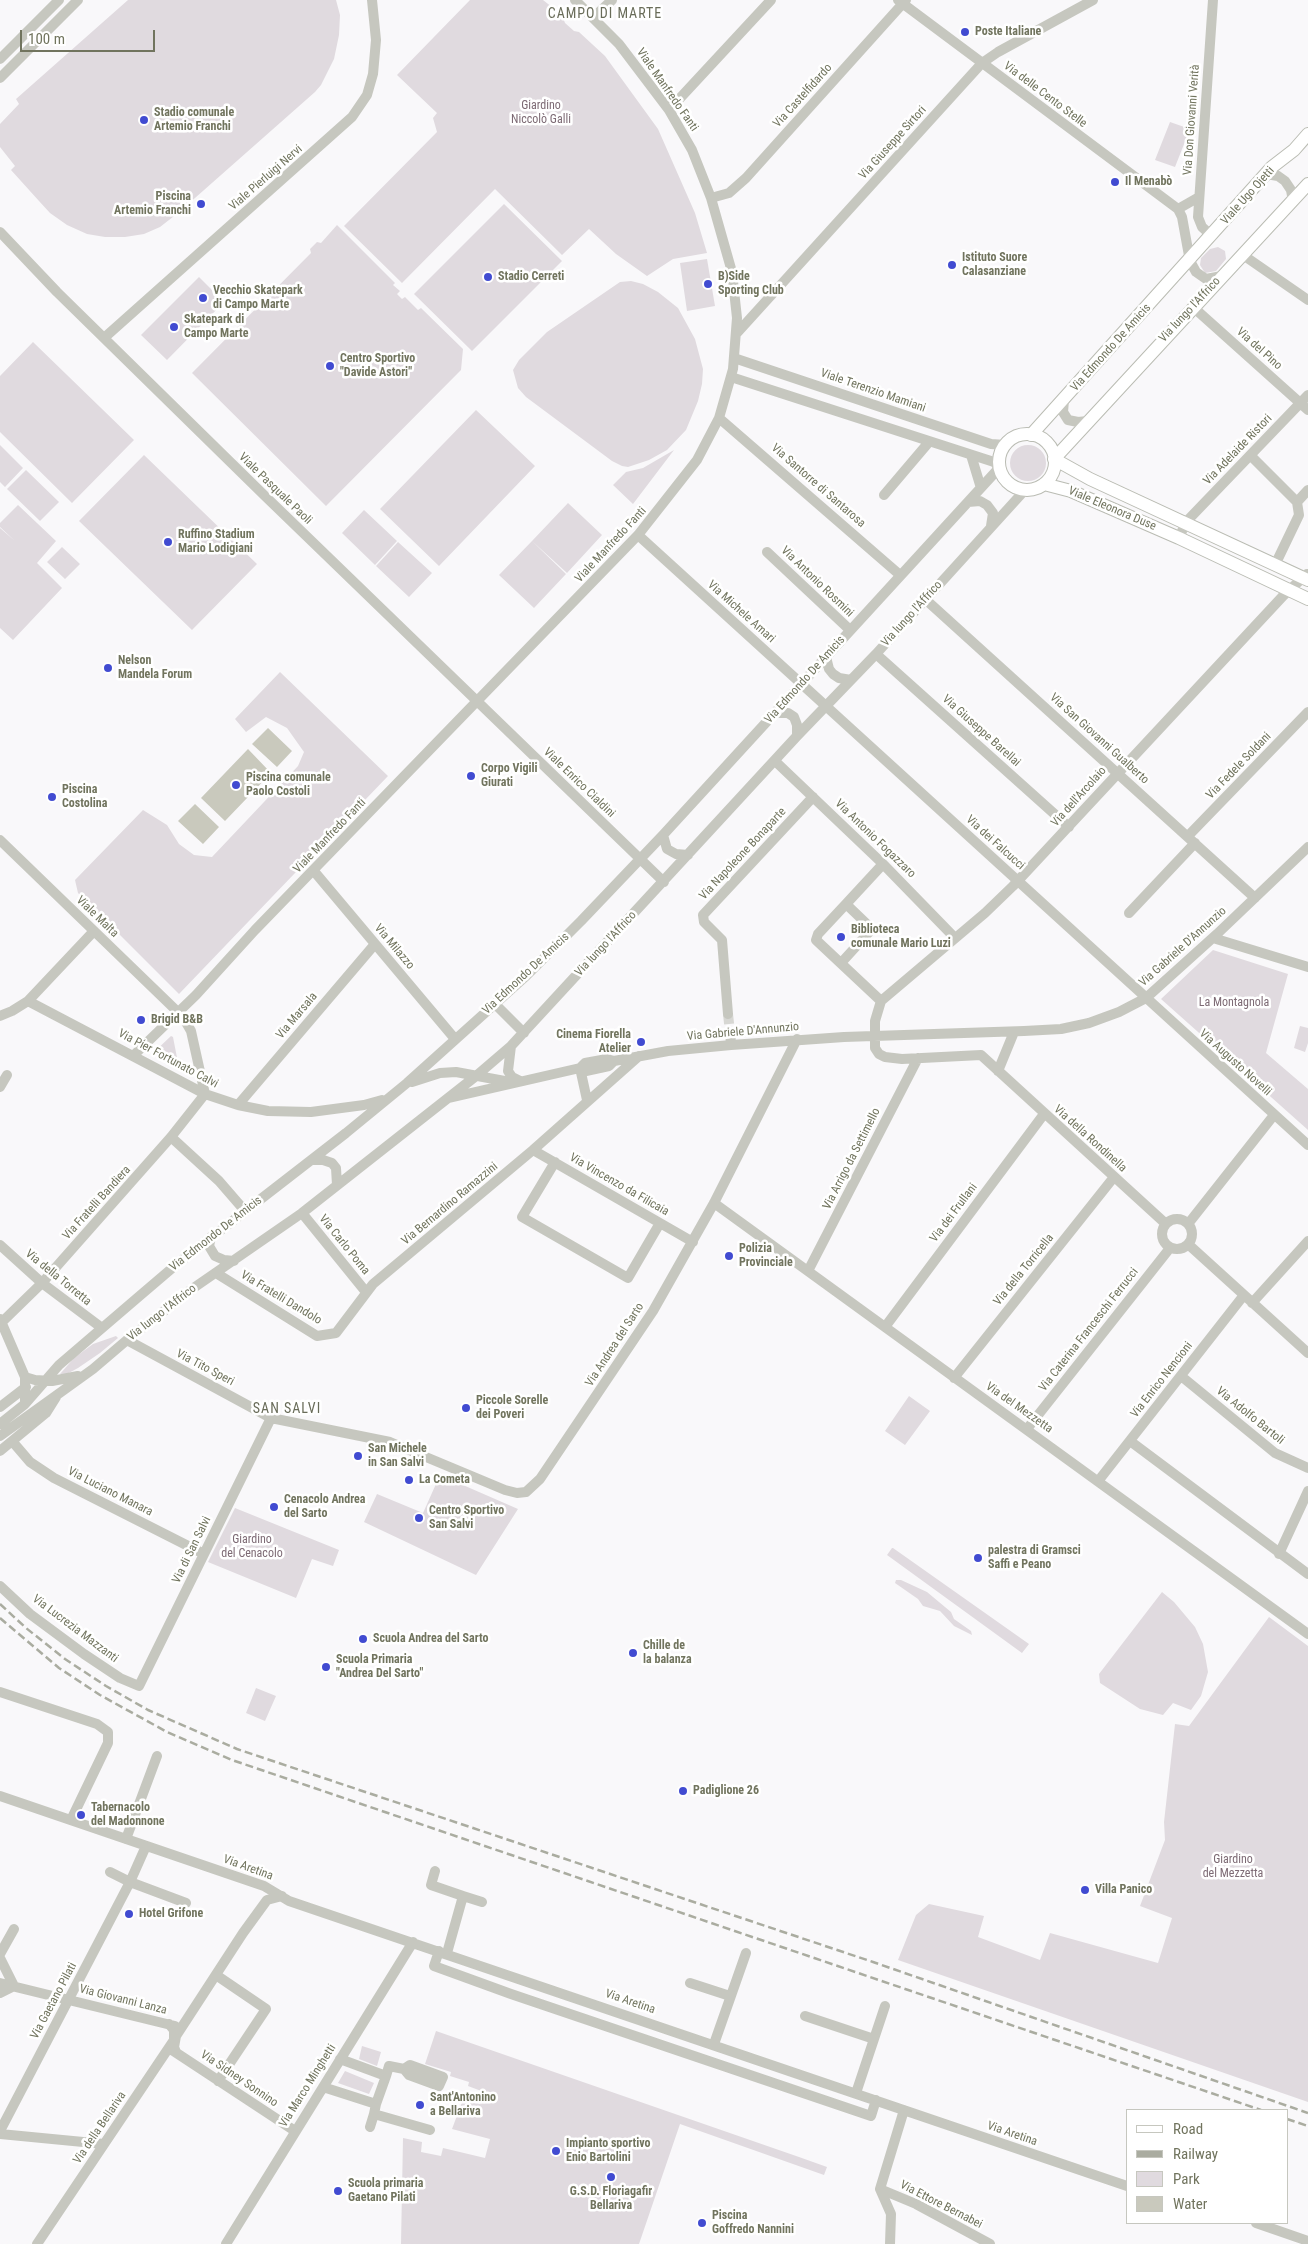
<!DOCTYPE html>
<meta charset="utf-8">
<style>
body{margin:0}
#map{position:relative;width:1308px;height:2244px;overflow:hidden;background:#f9f8fa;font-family:"Roboto Condensed",sans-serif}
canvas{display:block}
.legend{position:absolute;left:1126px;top:2109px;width:162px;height:115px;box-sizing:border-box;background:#fff;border:1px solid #c6c7bf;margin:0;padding:6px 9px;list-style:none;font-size:15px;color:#71745e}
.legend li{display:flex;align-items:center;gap:10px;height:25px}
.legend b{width:25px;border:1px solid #c6c7bf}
.scale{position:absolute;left:20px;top:30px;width:135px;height:22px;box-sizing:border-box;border:2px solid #71745e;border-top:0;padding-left:6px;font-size:15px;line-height:18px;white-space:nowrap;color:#71745e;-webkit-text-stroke:4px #fff;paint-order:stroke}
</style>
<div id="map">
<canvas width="1308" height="2244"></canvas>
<ul class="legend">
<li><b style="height:6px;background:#fff"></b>Road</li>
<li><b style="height:6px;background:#aaaca0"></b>Railway</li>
<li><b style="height:14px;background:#e0dadf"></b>Park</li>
<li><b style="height:14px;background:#c9c9bd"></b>Water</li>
</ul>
<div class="scale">100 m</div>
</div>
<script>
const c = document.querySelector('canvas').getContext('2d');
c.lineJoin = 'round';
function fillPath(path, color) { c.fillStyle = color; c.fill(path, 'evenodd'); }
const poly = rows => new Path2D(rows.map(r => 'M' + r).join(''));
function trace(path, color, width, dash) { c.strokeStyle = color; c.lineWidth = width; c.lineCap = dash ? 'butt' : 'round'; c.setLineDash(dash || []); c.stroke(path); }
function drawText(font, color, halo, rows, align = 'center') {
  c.font = font + ' "Roboto Condensed",sans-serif'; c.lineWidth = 5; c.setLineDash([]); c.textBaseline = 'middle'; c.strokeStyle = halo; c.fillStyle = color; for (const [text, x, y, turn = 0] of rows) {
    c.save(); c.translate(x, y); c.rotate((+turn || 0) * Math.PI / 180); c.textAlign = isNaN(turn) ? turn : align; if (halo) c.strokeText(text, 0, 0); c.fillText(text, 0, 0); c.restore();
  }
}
fillPath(poly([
 [128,0,336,0,340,15,339,35,334,59,321,85,315,92,178,213,160,227,144,234,125,237,105,237,87,234,67,225,50,213,39,201,11,170,15,166,0,147,0,124,19,104,16,99],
 [470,0,543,0,562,15,565,23,574,31,579,32,605,56,658,129,695,213,707,253,673,259,647,276,616,254,589,229,562,255,495,189,402,283,344,226,437,132,433,118,437,113,397,75],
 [1170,122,1190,129,1175,167,1155,160],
 [504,204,562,261,472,351,414,294],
 [337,225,395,283,393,285,400,291,397,294,402,299,405,297,418,310,421,308,463,349,461,370,326,506,192,373,311,253,310,249,317,242,321,243],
 [1218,247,1225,251,1226,259,1216,271,1205,273,1200,265,1201,258,1210,249],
 [707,259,715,306,687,311,680,263],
 [199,277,224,302,167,360,141,335],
 [631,281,643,284,658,292,678,308,695,339,703,369,702,384,698,401,686,430,667,450,649,460,628,467,622,466,612,461,526,397,518,388,513,370,519,360,547,332,620,282],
 [33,342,134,440,72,503,0,432,0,376],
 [476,410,535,466,439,566,380,509],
 '1010 463a18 18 0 1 1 36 0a18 18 0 1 1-36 0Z',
 [0,445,23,468,5,487,0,482],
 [674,450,633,504,613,485,626,472,643,468],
 [144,455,257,564,192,630,79,521],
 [26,470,59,502,40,521,7,489],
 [568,503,602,535,567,573,532,541],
 [18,505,56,541,37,563,62,588,13,640,0,628,0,528,15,541,0,527,0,523],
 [364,510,397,541,375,565,342,533],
 [532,541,566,574,534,608,499,575],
 [398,542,432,573,409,597,376,566],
 [62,547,80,564,65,579,47,562],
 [280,672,388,776,179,994,78,893,75,880,143,810,167,825,179,844,194,855,212,857,298,766,304,752,287,728,266,717,246,732,235,719],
 [1213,950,1288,974,1266,1053,1308,1089,1308,1130,1161,999],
 [1300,1026,1308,1028,1308,1043,1305,1052,1294,1048],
 [171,1036,173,1037,179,1068,152,1054],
 [116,1336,118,1338,100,1353,78,1368,65,1375,60,1374,74,1358,93,1344],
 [909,1396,930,1411,905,1445,885,1431],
 [440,1475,518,1509,476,1575,364,1522,377,1494,423,1513],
 [235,1508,339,1550,333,1566,312,1559,296,1598,208,1562],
 [892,1548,893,1548,1029,1644,1022,1653,887,1555],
 [896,1580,901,1580,927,1592,951,1612,954,1619,971,1631,972,1635,954,1626,940,1611,923,1606,918,1599,895,1583],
 [1162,1592,1174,1602,1195,1627,1203,1644,1208,1672,1201,1696,1191,1710,1173,1703,1163,1715,1140,1709,1100,1683,1099,1674],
 [1269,1617,1308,1646,1308,2102,898,1960,916,1915,929,1904,984,1916,978,1937,1040,1960,1050,1933,1158,1963,1172,1918,1140,1906,1165,1840,1164,1822,1175,1724,1189,1726],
 [256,1688,276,1696,265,1721,246,1713],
 [436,2031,799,2157,827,2167,824,2175,680,2124,639,2244,401,2244,403,2138,422,2142,421,2152,441,2156,443,2148,485,2158,490,2139,452,2129,464,2097,480,2104,484,2092,468,2086,469,2082,450,2076,451,2072,425,2064],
 [362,2046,381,2052,377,2066,359,2059],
 [345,2071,374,2083,369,2094,338,2083]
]), '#e0dadf');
fillPath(poly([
 [268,728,292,751,277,767,252,744],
 [248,749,271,773,225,821,201,798],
 [195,804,219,827,203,844,178,821]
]), '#c9c9bd');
trace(poly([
 [728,1014,730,1032]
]), '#d7d7d3', 10, [10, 5]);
const major = poly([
 '999 462a28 28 0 1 1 56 0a28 28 0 1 1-56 0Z',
 [1031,435,1272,167,1294,150,1308,134],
 [1054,459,1308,184],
 [1054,459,1090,479,1308,580],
 [1044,484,1071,491,1179,538,1308,599]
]);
trace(major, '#babcb3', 14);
trace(poly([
 [898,0,1178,209,1182,217,1190,261,1196,272,1206,279,1222,276],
 [594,17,612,0],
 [0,59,59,0],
 [0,78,78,0],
 [669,110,771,0],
 [1266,174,1278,176,1285,181,1291,190,1293,201],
 [711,198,729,193,746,178,906,0],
 [1178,209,1199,197],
 [0,232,57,292,265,496,664,882],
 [1212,236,1202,227,1198,217,1213,0],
 [1243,255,1308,300],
 [1193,307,1308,410],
 [737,333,982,63,998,52,1093,0],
 [104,338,352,117,367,95,373,74,376,40,372,0],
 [734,358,991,444,1005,445],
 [731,377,994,462,999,467],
 [1064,400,1063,412,1068,420,1078,422,1088,421],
 [719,418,900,575],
 [971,455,981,488],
 [1251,456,1297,502],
 [884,495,929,442],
 [968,502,980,501,987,505,993,513,991,526],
 [638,535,1308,1145],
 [1179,538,1186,522,1308,395],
 [767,552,850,630],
 [1275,565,1299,515,1297,502,1308,490],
 [925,599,1255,898],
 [876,654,1069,827],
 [826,657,829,669,833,674,839,678,851,680],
 [775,713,788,713,794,717,797,725,797,736],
 [775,761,883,864,955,938],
 [663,835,667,849,676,854,688,855],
 [1188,836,1308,712],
 [0,840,183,1017,191,1031,205,1094],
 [313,870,455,1039],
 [846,904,818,934,816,940,881,1001],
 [1129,913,1195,843],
 [1213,938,1308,967],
 [841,963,872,929,846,904,883,864],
 [28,1001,205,1094,238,1105,268,1111,311,1112,364,1105,382,1100],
 [495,1004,524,1033],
 [728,1014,722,940,704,922,703,915,813,797],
 [0,1016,12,1011,28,1001,94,931],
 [730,1032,731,1045],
 [511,1046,508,1071,512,1077,520,1081],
 [134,1055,196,995,255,930,638,535,697,460,719,418,733,369,737,318,732,272,711,198,692,150,669,110,619,44,575,0],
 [580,1068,585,1063,607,1059,614,1061,668,1051,731,1045,844,1037,1024,1031,1061,1029,1089,1023,1119,1012,1146,998,1217,934,1308,847],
 [580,1068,587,1100],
 [998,1071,1014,1032],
 [412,1082,440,1073,456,1072,510,1082],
 [0,1087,7,1075],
 [449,1098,580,1068,586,1071,609,1066,614,1061],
 [238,1105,375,944],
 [171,1137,219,1181,245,1211],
 [533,1150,693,1242],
 [312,1160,323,1160,332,1163,336,1168,337,1185],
 [555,1162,522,1217,628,1278,660,1223],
 [714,1203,1308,1634],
 [302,1213,366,1292],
 '1162 1234a15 15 0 1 1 30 0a15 15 0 1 1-30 0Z',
 [1166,1224,981,1055,902,1059,885,1057,879,1054,875,1048,875,1021,881,1001,985,913,1013,886,1283,596,1307,574],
 [1188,1224,1274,1115],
 [211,1237,209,1246,215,1256,224,1260,234,1261],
 [0,1245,42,1283,102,1328],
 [1189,1245,1308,1353],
 [808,1271,918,1058],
 [216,1273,317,1336,336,1333,373,1284,533,1150,639,1056],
 [1252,1303,1308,1241],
 [0,1319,25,1377,25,1404],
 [2,1322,42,1283,171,1137,205,1094],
 [885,1327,1044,1114],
 [127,1340,271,1418,390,1442,505,1490,517,1493,526,1492,540,1479,653,1311,714,1203,797,1039],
 [1181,1376,1275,1453,1308,1468],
 [25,1377,35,1380,52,1381,78,1376],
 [954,1378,1114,1177],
 [0,1407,26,1387],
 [0,1424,25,1404,59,1365,136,1299,177,1264,346,1133,407,1083,526,976,581,921,663,835,1000,467],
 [1027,1429,1170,1248],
 [0,1436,93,1369,127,1340,192,1289,302,1213,476,1076,511,1046,797,736,876,654,1025,490],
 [12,1441,30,1462,54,1478,204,1554],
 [1130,1441,1308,1574],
 [0,1451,46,1413,56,1397],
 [1099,1480,1244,1295],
 [1279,1554,1308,1491],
 [0,1586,30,1614,84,1654,120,1678,139,1686,271,1418],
 [0,1692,97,1724,108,1732,108,1743,71,1820],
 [0,1796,264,1886,289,1901,1127,2186],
 [126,1839,157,1756],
 [435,1871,431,1885,463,1896,447,1953],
 [110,1872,130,1882,186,1903],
 [463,1896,482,1902],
 [439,1951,434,1966,511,1994,871,2116,876,2100],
 [0,1954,14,1929],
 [0,1958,14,1986,0,1993],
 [216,1975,266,2009,218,2081],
 [0,1983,175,2026],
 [690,1983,730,1996],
 [805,2016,874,2039],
 [714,2044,746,1953],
 [172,2050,295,2131],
 [176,2052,174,2047,176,2036,243,1933,267,1900,282,1896],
 [386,2076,389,2066,404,2069,409,2075,439,2086,443,2077,410,2065,404,2069],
 [323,2087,376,2104,386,2076,340,2059],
 [856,2093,885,2006],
 [376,2104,374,2114,430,2130],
 [370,2127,374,2114],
 [0,2131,130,1882,146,1846],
 [0,2134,104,2144],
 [880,2189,916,2204,990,2244],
 [880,2189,904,2110],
 [880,2189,891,2214,890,2244],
 [1256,2223,1308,2241],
 [37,2244,174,2040,174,2030,169,2024],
 [226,2244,413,1942]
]), '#c6c7bf', 10);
trace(major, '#fff', 12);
trace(poly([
 [0,1604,26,1628,65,1659,106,1686,148,1710,237,1749,873,1962,1308,2113],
 [0,1618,59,1668,100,1695,167,1732,232,1760,1261,2110],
 [1287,2119,1308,2126]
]), '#aaaca0', 2.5, [8, 4]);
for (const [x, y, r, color] of [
 [965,32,5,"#414bd1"],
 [144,120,5,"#414bd1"],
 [1115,182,5,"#414bd1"],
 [201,204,5,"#414bd1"],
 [952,265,5,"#414bd1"],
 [488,277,5,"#414bd1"],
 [708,284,5,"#414bd1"],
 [203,298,5,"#414bd1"],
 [174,327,5,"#414bd1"],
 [330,366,5,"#414bd1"],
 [168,542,5,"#414bd1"],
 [108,668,5,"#414bd1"],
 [471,776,5,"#414bd1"],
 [236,785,5,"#414bd1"],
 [52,797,5,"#414bd1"],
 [841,937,5,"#414bd1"],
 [141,1020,5,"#414bd1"],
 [641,1042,5,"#414bd1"],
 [729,1256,5,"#414bd1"],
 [466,1408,5,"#414bd1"],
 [358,1456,5,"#414bd1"],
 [409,1480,5,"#414bd1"],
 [274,1507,5,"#414bd1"],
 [419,1518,5,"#414bd1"],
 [978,1558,5,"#414bd1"],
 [363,1639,5,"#414bd1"],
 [633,1653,5,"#414bd1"],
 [326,1667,5,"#414bd1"],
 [683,1791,5,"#414bd1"],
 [81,1815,5,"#414bd1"],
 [1085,1890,5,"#414bd1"],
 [129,1914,5,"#414bd1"],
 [420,2105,5,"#414bd1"],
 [556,2151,5,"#414bd1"],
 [611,2177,5,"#414bd1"],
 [338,2191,5,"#414bd1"],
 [702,2223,5,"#414bd1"]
]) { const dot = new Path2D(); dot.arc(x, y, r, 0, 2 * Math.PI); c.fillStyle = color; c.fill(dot); trace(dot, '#fff', 2); }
drawText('bold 12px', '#71745e', '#fff', [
 ["Poste Italiane",975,32],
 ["Stadio comunale",154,113],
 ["Artemio Franchi",154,127],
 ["Il Menabò",1125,182],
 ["Piscina",191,197,"right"],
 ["Artemio Franchi",191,211,"right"],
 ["Istituto Suore",962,258],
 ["Calasanziane",962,272],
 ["Stadio Cerreti",498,277],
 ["B)Side",718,277],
 ["Sporting Club",718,291],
 ["Vecchio Skatepark",213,291],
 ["di Campo Marte",213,305],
 ["Skatepark di",184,320],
 ["Campo Marte",184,334],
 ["Centro Sportivo",340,359],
 ["\"Davide Astori\"",340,373],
 ["Ruffino Stadium",178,535],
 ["Mario Lodigiani",178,549],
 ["Nelson",118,661],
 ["Mandela Forum",118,675],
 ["Corpo Vigili",481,769],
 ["Giurati",481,783],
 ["Piscina comunale",246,778],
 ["Paolo Costoli",246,792],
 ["Piscina",62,790],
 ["Costolina",62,804],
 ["Biblioteca",851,930],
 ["comunale Mario Luzi",851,944],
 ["Brigid B&B",151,1020],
 ["Cinema Fiorella",631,1035,"right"],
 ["Atelier",631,1049,"right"],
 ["Polizia",739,1249],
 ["Provinciale",739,1263],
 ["Piccole Sorelle",476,1401],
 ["dei Poveri",476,1415],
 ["San Michele",368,1449],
 ["in San Salvi",368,1463],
 ["La Cometa",419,1480],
 ["Cenacolo Andrea",284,1500],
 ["del Sarto",284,1514],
 ["Centro Sportivo",429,1511],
 ["San Salvi",429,1525],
 ["palestra di Gramsci",988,1551],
 ["Saffi e Peano",988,1565],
 ["Scuola Andrea del Sarto",373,1639],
 ["Chille de",643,1646],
 ["la balanza",643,1660],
 ["Scuola Primaria",336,1660],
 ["\"Andrea Del Sarto\"",336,1674],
 ["Padiglione 26",693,1791],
 ["Tabernacolo",91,1808],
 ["del Madonnone",91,1822],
 ["Villa Panico",1095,1890],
 ["Hotel Grifone",139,1914],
 ["Sant'Antonino",430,2098],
 ["a Bellariva",430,2112],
 ["Impianto sportivo",566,2144],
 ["Enio Bartolini",566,2158],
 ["Scuola primaria",348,2184],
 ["Gaetano Pilati",348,2198],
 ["G.S.D. Floriagafir",611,2192,"center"],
 ["Bellariva",611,2206,"center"],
 ["Piscina",712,2216],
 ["Goffredo Nannini",712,2230]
], 'left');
drawText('12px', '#71745e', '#fff', [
 ["Viale Manfredo Fanti",667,90,55],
 ["Via delle Cento Stelle",1045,95,37],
 ["Via Castelfidardo",803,96,-48],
 ["Via Don Giovanni Verità",1192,120,-86],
 ["Via Giuseppe Sirtori",893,143,-48],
 ["Viale Pierluigi Nervi",266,178,-41],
 ["Viale Ugo Ojetti",1248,196,-48],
 ["Via lungo l'Affrico",1190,310,-47],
 ["Via Edmondo De Amicis",1111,348,-48],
 ["Via del Pino",1259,349,42],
 ["Viale Terenzio Mamiani",873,391,19],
 ["Via Adelaide Ristori",1238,450,-46],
 ["Via Santorre di Santarosa",818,486,41],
 ["Viale Pasquale Paoli",275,489,44],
 ["Viale Eleonora Duse",1112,509,23],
 ["Viale Manfredo Fanti",611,545,-47],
 ["Via Antonio Rosmini",817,582,44],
 ["Via Michele Amari",741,612,42],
 ["Via lungo l'Affrico",912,614,-48],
 ["Via Edmondo De Amicis",805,680,-48],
 ["Via Giuseppe Barellai",981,731,42],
 ["Via San Giovanni Gualberto",1099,739,42],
 ["Via Fedele Soldani",1239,766,-46],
 ["Viale Enrico Cialdini",579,783,44],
 ["Via dell'Arcolaio",1079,797,-48],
 ["Viale Manfredo Fanti",330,836,-46],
 ["Via Antonio Fogazzaro",875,839,44],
 ["Via dei Falcucci",995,843,42],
 ["Via Napoleone Bonaparte",743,854,-47],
 ["Viale Malta",97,917,44],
 ["Via lungo l'Affrico",606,944,-47],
 ["Via Milazzo",394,947,50],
 ["Via Gabriele D'Annunzio",1183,947,-42],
 ["Via Edmondo De Amicis",526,974,-43],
 ["Via Marsala",297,1016,-50],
 ["Via Gabriele D'Annunzio",743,1032,-5],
 ["Via Pier Fortunato Calvi",168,1059,28],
 ["Via Augusto Novelli",1235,1063,42],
 ["Via della Rondinella",1090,1139,42],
 ["Via Arrigo da Settimello",852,1159,-63],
 ["Via Vincenzo da Filicaia",619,1185,30],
 ["Via Fratelli Bandiera",97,1203,-48],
 ["Via Bernardino Ramazzini",450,1204,-40],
 ["Via dei Frullani",954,1213,-53],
 ["Via Edmondo De Amicis",216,1234,-38],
 ["Via Carlo Poma",344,1245,51],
 ["Via della Torricella",1024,1270,-51],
 ["Via della Torretta",58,1278,39],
 ["Via Fratelli Dandolo",281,1298,31],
 ["Via lungo l'Affrico",162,1313,-38],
 ["Via Caterina Franceschi Ferrucci",1089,1330,-52],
 ["Via Andrea del Sarto",615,1345,-57],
 ["Via Tito Speri",205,1368,28],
 ["Via Enrico Nencioni",1162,1380,-52],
 ["Via del Mezzetta",1019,1408,35],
 ["Via Adolfo Bartoli",1250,1416,39],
 ["Via Luciano Manara",110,1492,27],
 ["Via di San Salvi",192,1550,-64],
 ["Via Lucrezia Mazzanti",75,1629,37],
 ["Via Aretina",248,1868,20],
 ["Via Giovanni Lanza",123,2000,14],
 ["Via Gaetano Pilati",54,2001,-62],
 ["Via Aretina",630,2002,19],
 ["Via Sidney Sonnino",239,2079,34],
 ["Via Marco Minghetti",308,2086,-58],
 ["Via della Bellariva",100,2128,-56],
 ["Via Aretina",1012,2134,19],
 ["Via Ettore Bernabei",941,2205,27]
]);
drawText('12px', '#7d6a74', '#fff', [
 ["Giardino",541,106],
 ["Niccolò Galli",541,120],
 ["La Montagnola",1234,1003],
 ["Giardino",252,1540],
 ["del Cenacolo",252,1554],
 ["Giardino",1233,1860],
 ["del Mezzetta",1233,1874]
]);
c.letterSpacing = '1px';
drawText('14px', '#696c59', '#fff', [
 ["CAMPO DI MARTE",605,14],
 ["SAN SALVI",287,1409]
]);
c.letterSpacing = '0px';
</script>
